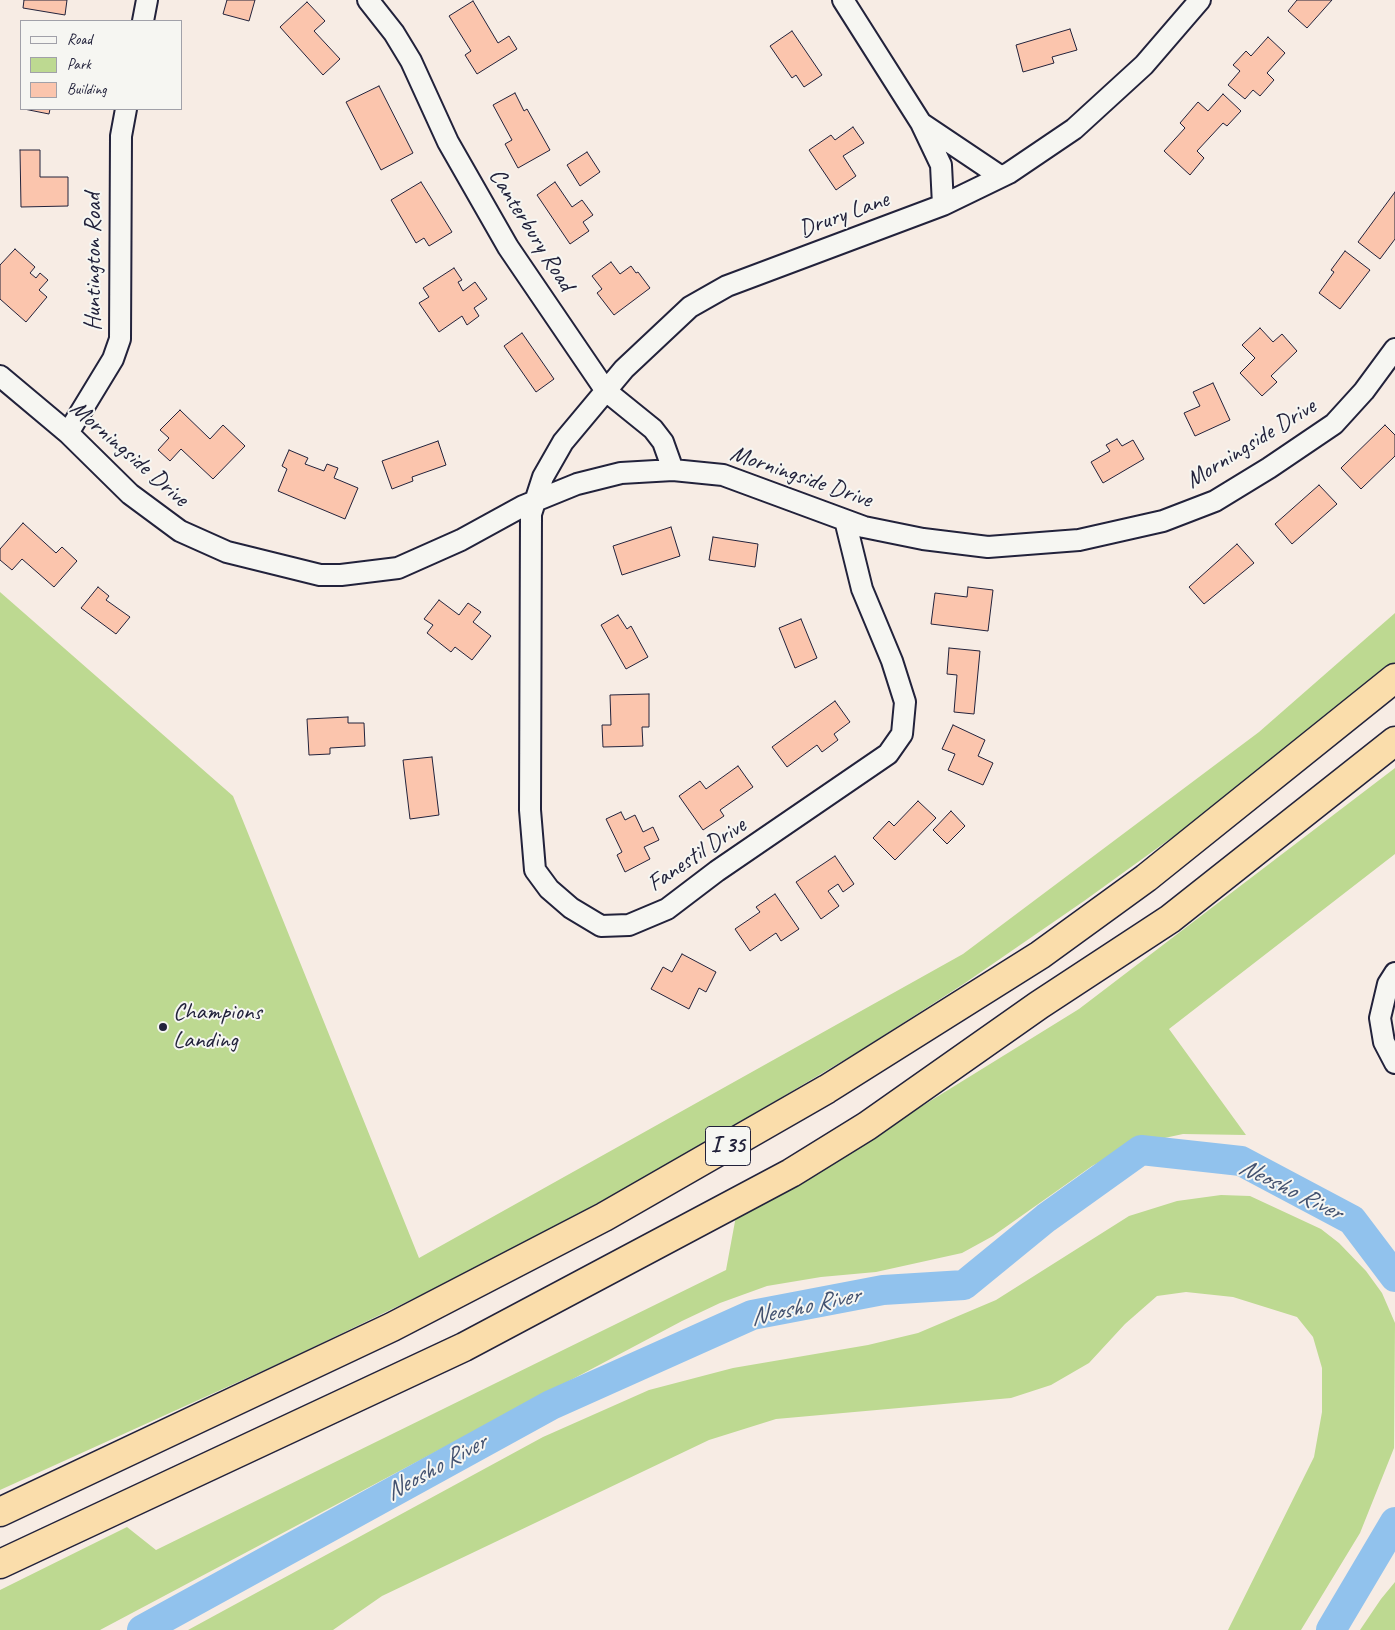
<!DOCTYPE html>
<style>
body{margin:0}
#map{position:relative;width:1395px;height:1630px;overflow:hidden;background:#f7ece4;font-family:Caveat,sans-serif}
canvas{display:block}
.legend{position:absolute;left:20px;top:20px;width:162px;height:90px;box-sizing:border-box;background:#f6f6f2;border:1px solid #a1a1a9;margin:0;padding:6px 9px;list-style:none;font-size:15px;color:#22223b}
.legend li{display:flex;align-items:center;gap:10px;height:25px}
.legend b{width:25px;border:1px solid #a1a1a9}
</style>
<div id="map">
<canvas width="1395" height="1630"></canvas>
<ul class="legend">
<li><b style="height:6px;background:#f6f6f2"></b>Road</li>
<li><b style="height:14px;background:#bdd991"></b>Park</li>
<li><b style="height:14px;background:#fbc5ad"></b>Building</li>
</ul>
</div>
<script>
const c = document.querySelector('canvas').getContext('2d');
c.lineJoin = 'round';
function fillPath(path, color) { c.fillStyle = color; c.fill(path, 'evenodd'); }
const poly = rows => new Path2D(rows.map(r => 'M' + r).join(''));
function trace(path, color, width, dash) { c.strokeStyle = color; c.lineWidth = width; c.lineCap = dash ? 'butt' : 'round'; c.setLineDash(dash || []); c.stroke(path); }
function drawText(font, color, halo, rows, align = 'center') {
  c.font = font + ' Caveat,sans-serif'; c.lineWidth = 4; c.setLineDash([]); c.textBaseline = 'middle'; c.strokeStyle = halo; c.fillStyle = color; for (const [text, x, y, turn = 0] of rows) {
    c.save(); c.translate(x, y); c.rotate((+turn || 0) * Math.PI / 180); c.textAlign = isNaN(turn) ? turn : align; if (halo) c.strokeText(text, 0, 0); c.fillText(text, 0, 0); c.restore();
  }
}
fillPath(poly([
 [0,592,233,796,419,1258,963,954,1259,732,1395,613,1395,663,1228,797,1084,901,965,983,861,1050,688,1153,562,1223,425,1293,291,1358,0,1490],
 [1395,768,1395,854,1169,1029,1246,1135,1183,1134,1132,1145,1092,1166,993,1236,962,1253,876,1272,821,1277,767,1286,720,1303,682,1321,100,1630,0,1630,0,1590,127,1527,156,1550,726,1270,736,1216,817,1171,1079,1009],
 [1221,1195,1250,1196,1321,1229,1339,1243,1366,1271,1382,1293,1395,1323,1394,1448,1360,1533,1301,1630,1228,1630,1314,1457,1322,1412,1322,1368,1313,1337,1297,1317,1233,1297,1186,1292,1157,1296,1125,1324,1089,1363,1051,1385,1011,1398,776,1419,709,1440,382,1596,333,1630,188,1630,543,1437,649,1390,733,1368,868,1345,918,1333,996,1300,1129,1216,1177,1201],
 [1395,1582,1395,1630,1360,1630,1381,1599]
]), '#bdd991');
trace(poly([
 [142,1630,551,1405,752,1315,883,1290,964,1285,1046,1218,1141,1150,1241,1161,1352,1220,1395,1277],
 [1331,1630,1395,1522]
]), '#91c2ed', 30);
const building = poly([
 [24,0,67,0,65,15,23,8,24,0],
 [227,0,255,0,249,21,223,14,227,0],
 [1297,0,1332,0,1307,28,1288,11,1297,0],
 [473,1,498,43,509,36,517,49,477,74,465,55,471,51,449,16,473,1],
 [307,2,325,21,314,31,340,59,323,75,280,27,307,2],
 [1070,29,1077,50,1052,57,1054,63,1023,72,1016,45,1070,29],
 [792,31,822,75,804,87,796,75,792,78,770,46,792,31],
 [1268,37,1285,53,1267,73,1274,80,1260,96,1253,90,1245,99,1228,85,1240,71,1233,65,1246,51,1251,56,1268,37],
 [379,86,413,153,381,170,346,102,379,86],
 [515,93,524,111,527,109,550,150,518,168,505,144,512,140,493,105,515,93],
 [1223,94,1241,111,1227,126,1223,123,1197,151,1204,158,1190,175,1164,151,1185,128,1180,123,1198,102,1208,111,1223,94],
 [24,109,50,109,49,114,24,109],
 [853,127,864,143,843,156,856,176,836,190,809,150,831,135,835,140,853,127],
 [20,150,40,150,40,177,68,177,68,206,21,207,20,150],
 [587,152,600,172,580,186,567,165,587,152],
 [421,182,452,232,429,246,424,238,416,243,391,200,421,182],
 [555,182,572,207,582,200,593,215,583,222,589,231,570,244,537,195,555,182],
 [1395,192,1395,239,1380,259,1358,242,1395,192],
 [15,249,35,267,30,273,36,278,40,273,48,280,39,290,47,297,26,322,0,299,0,265,15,249],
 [1345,251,1370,270,1340,309,1319,293,1334,272,1331,270,1345,251],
 [611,262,620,274,631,266,636,273,638,272,650,288,614,315,597,293,602,289,592,276,611,262],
 [454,268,462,280,458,282,463,291,475,282,487,299,474,308,479,316,467,325,462,316,439,332,419,303,429,297,423,288,454,268],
 [1260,328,1273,342,1282,334,1297,351,1271,376,1277,382,1262,396,1240,373,1255,358,1242,345,1260,328],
 [522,333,554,379,536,392,504,346,522,333],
 [1213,383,1230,420,1195,436,1184,413,1200,406,1193,392,1213,383],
 [180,410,210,439,223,425,245,446,213,479,181,449,170,461,158,450,169,438,160,430,180,410],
 [1385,425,1395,435,1395,456,1361,489,1341,468,1385,425],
 [1117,439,1122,446,1133,440,1144,459,1103,483,1091,462,1110,451,1106,445,1117,439],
 [438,441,446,465,412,477,413,481,392,489,382,461,438,441],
 [289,450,308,458,305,464,324,471,327,464,338,468,334,478,358,488,345,519,278,491,287,469,282,466,289,450],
 [1319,485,1337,504,1292,544,1275,524,1319,485],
 [23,523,56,553,62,547,77,561,54,587,22,559,12,570,0,560,0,549,23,523],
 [671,527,680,556,622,575,613,546,671,527],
 [713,537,758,544,755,567,709,560,713,537],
 [1237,544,1254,563,1204,604,1189,587,1237,544],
 [98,587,109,596,106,600,130,617,116,634,81,608,98,587],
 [968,587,993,590,988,631,931,624,935,593,967,597,968,587],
 [439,600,459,615,468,603,481,612,473,622,491,636,472,660,455,647,451,652,427,633,433,625,424,619,439,600],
 [618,615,627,629,631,626,648,657,626,669,601,625,618,615],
 [801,619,817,658,795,668,779,628,801,619],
 [949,648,980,651,974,714,954,712,957,675,947,674,949,648],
 [649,694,649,727,642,727,643,746,603,747,602,725,611,725,610,695,649,694],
 [835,701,850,722,834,734,838,740,822,752,817,745,787,767,772,747,835,701],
 [348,717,348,723,364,723,365,746,330,748,330,754,309,755,307,719,348,717],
 [953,725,985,740,978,756,993,763,983,785,948,770,955,754,942,749,953,725],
 [432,757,439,815,410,819,403,760,432,757],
 [738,766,753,787,720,810,724,816,703,830,679,796,700,781,706,789,738,766],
 [918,801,936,818,895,860,873,838,889,821,894,826,918,801],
 [951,811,965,826,947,844,933,830,951,811],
 [621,812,625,820,635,815,643,832,653,827,659,840,644,847,650,859,625,872,617,855,622,852,606,819,621,812],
 [835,856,854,884,843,892,838,884,828,891,839,906,821,919,796,882,835,856],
 [775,894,799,929,781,941,776,933,750,951,735,929,760,912,756,907,775,894],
 [682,954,716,972,706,992,699,988,689,1009,651,989,663,967,672,972,682,954]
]);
fillPath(building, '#fbc5ad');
trace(building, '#22223b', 1);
const street = poly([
 [368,0,394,33,411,61,448,142,508,247,606,391,653,429,663,442,673,470],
 [843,0,921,123,1000,176],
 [143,21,147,0],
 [921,123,941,165,943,205],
 [0,376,68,433,130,494,180,531,227,552,320,575,341,575,398,568,461,540,523,506,577,484,621,473,673,470,723,475,864,527,923,539,988,547,1079,540,1163,521,1215,501,1269,468,1334,424,1364,391,1395,349],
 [68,433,113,359,120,339,121,136,126,109],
 [845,520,862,589,892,661,905,702,902,734,888,754,717,871,667,909,629,925,601,926,571,908,549,889,535,870,530,810,531,514,543,477,563,442,624,369,690,307,727,286,943,205,1009,173,1074,129,1144,65,1200,0],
 [1395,973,1388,984,1380,1018,1384,1042,1395,1063]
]);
const highway = poly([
 [0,1512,392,1327,604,1217,827,1089,1040,955,1146,878,1395,678],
 [0,1564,464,1347,791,1173,867,1126,1039,1005,1170,919,1395,741]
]);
trace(street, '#22223b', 24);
trace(highway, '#22223b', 31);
trace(street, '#f6f6f2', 20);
trace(highway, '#faddab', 28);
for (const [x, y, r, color] of [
 [163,1027,5,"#22223b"]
]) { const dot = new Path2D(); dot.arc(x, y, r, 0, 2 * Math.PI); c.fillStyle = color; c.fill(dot); trace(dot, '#f6f6f2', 2); }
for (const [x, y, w] of [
 [728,1146,45]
]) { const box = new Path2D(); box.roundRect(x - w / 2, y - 19.5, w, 39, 4); c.fillStyle = '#f6f6f2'; c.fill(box); trace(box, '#22223b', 1); }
drawText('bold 22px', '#22223b', null, [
 ["I 35",728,1146]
]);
drawText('24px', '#22223b', '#f6f6f2', [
 ["Drury Lane",844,215,-20],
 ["Canterbury Road",531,230,58],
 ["Huntington Road",94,262,-90],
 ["Morningside Drive",1251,444,-32],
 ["Morningside Drive",129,454,41],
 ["Morningside Drive",801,477,19],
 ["Fanestil Drive",697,855,-34]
]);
drawText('24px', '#22223b', '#f6f6f2', [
 ["Champions",173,1013],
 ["Landing",173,1041]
], 'left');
drawText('italic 25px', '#435270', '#f6f6f2', [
 ["Neosho River",1290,1190,26],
 ["Neosho River",805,1307,-12],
 ["Neosho River",436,1468,-29]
]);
</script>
